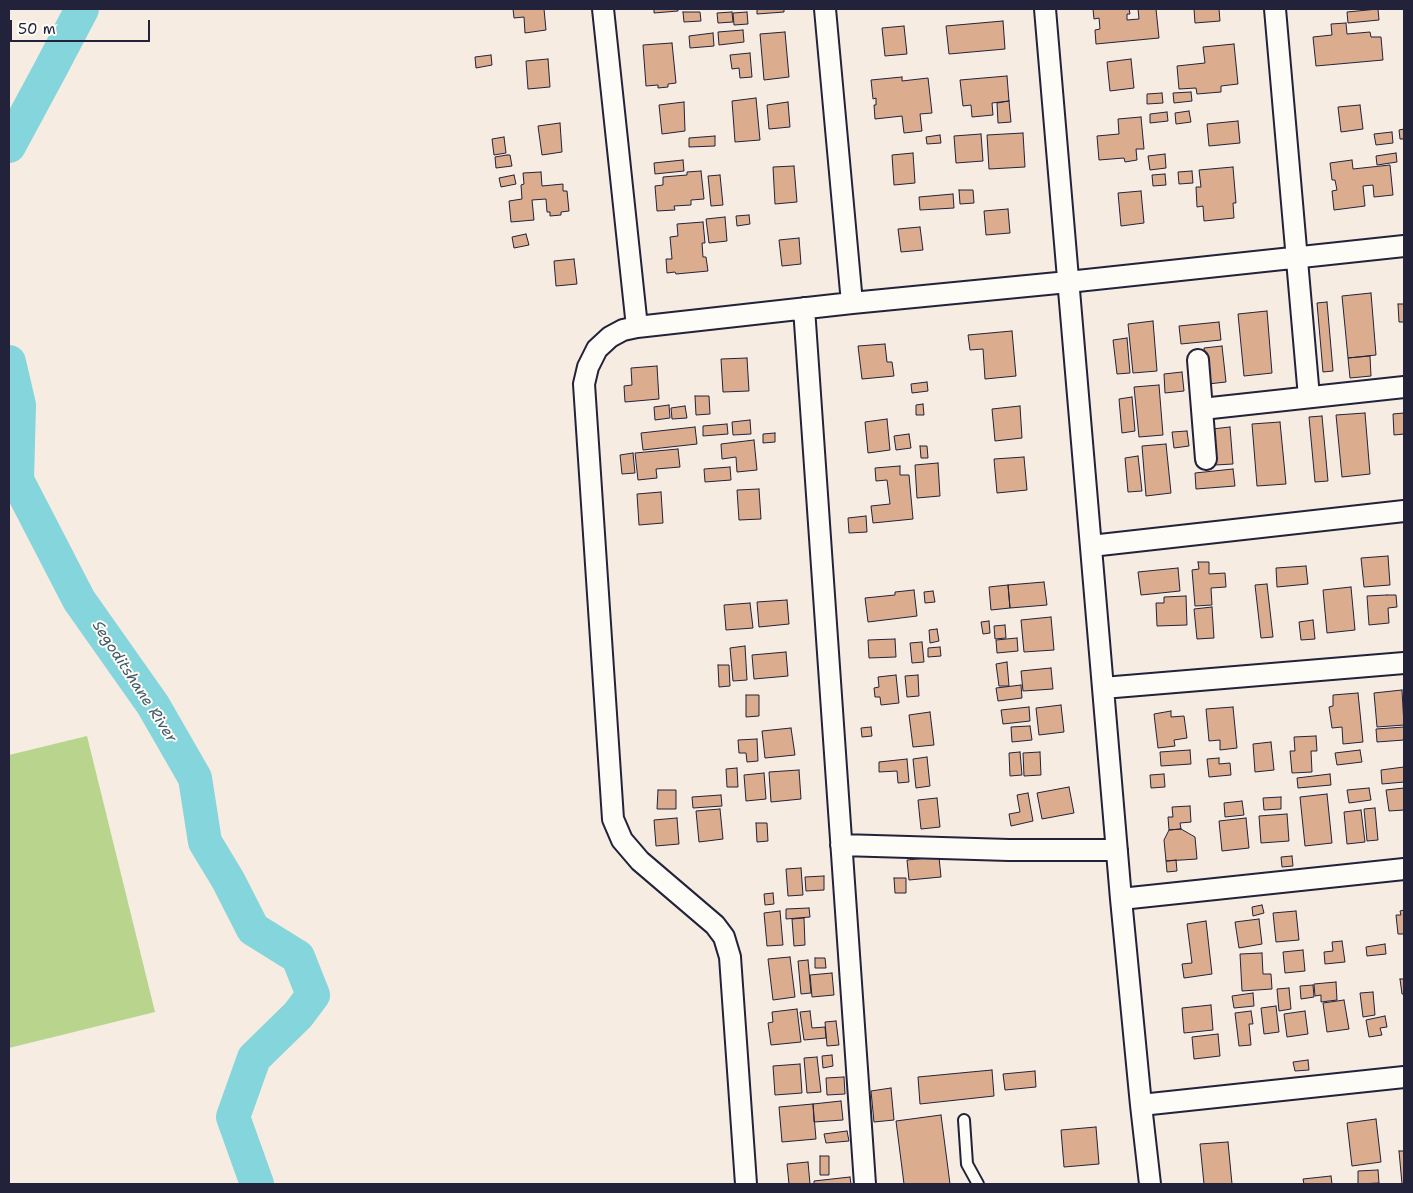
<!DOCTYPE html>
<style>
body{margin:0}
#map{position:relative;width:1413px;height:1193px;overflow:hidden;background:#f6ece2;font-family:"Shantell Sans",sans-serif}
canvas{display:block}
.frame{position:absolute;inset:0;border:10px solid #22223b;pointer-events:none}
.scale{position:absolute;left:10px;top:20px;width:140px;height:22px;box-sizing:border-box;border:2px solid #22223b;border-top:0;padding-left:6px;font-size:15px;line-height:18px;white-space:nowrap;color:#22223b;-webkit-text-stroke:4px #fdfcf7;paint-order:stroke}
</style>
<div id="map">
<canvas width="1413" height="1193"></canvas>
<div class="frame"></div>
<div class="scale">50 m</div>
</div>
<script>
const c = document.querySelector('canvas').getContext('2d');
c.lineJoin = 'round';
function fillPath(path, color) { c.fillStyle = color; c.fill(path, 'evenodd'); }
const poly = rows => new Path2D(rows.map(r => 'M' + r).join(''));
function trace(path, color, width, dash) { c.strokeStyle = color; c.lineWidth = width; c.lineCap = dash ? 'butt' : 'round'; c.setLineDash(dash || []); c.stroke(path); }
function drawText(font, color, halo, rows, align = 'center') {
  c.font = font + ' "Shantell Sans",sans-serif'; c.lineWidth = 4; c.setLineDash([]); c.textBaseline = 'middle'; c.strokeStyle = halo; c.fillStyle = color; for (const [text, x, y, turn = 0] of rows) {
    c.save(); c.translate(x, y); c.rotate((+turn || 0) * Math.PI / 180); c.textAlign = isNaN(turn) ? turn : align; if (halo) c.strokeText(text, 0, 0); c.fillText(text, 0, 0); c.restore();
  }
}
fillPath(poly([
 [87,736,155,1012,9,1048,9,755]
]), '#b9d58d');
trace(poly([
 [9,146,50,70,82,9],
 [9,362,19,405,17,480,79,600,153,705,195,778,205,842,228,880,253,929,298,957,313,995,298,1015,254,1058,233,1117,257,1184]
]), '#84d5dc', 34);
const building = poly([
 [513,9,544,9,546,30,525,33,524,17,514,18,513,9],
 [654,9,678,9,678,11,654,13,654,9],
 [757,9,784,9,784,12,757,14,757,9],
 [1093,9,1129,9,1130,14,1127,14,1127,20,1139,19,1138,9,1156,9,1159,38,1096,44,1095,30,1100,29,1099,18,1094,19,1093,9],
 [1194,9,1219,9,1220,21,1195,23,1194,9],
 [1378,9,1379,20,1348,23,1347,12,1378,9],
 [683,12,700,12,701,21,684,22,683,12],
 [732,12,733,22,718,23,717,13,732,12],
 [747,12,748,24,734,25,733,13,747,12],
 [1003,21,1005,49,949,54,946,26,1003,21],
 [1346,23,1347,34,1370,32,1371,37,1381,37,1383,60,1316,66,1313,37,1332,35,1331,24,1346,23],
 [904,26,907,54,885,56,882,28,904,26],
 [743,30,744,42,719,45,718,32,743,30],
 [785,32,789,77,764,80,760,34,785,32],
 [713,33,714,46,690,48,689,36,713,33],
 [672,43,676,83,668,84,668,87,658,88,658,85,646,86,643,45,672,43],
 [1234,44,1238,84,1221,86,1221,92,1197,94,1196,88,1179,89,1177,66,1205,63,1203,47,1234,44],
 [750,53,752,77,740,78,739,68,732,69,730,55,750,53],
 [491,55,492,65,476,68,475,57,491,55],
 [548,59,550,87,528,89,526,61,548,59],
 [1131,59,1134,88,1110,91,1107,62,1131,59],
 [1007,76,1009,101,992,103,993,115,972,117,971,105,963,106,960,80,1007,76],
 [902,77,902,81,928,78,932,113,920,114,922,131,904,133,902,116,875,119,874,105,876,105,876,98,873,99,871,80,902,77],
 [1191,92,1192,101,1174,103,1173,93,1191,92],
 [1162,93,1163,103,1147,104,1147,94,1162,93],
 [756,98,760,140,735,142,732,101,756,98],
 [1009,101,1011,122,998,123,997,103,1009,101],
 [684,102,685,131,662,134,659,105,684,102],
 [788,102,790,127,769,129,767,105,788,102],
 [1360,105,1363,129,1341,132,1338,107,1360,105],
 [1189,111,1191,122,1176,124,1175,113,1189,111],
 [1167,112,1168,121,1150,123,1150,114,1167,112],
 [1141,117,1144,149,1136,149,1137,160,1125,162,1124,158,1099,160,1097,136,1119,134,1118,119,1141,117],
 [1238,121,1240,143,1209,146,1207,124,1238,121],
 [560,123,562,152,542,155,538,126,560,123],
 [1404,129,1404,139,1400,139,1399,130,1404,129],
 [1392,132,1393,143,1376,145,1374,134,1392,132],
 [1023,133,1025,167,989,169,987,135,1023,133],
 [981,134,983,161,956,163,954,136,981,134],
 [940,135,941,143,927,144,926,137,940,135],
 [715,136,715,146,689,147,689,138,715,136],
 [504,137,506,153,494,155,492,139,504,137],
 [913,153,915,183,894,185,892,155,913,153],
 [1396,153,1397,162,1377,165,1376,156,1396,153],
 [1165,154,1166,168,1150,170,1148,156,1165,154],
 [507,155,510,155,512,166,496,168,495,157,507,155],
 [683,160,684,171,655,174,654,163,683,160],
 [1352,160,1353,169,1390,165,1393,195,1374,197,1373,185,1363,186,1365,206,1334,210,1332,191,1337,190,1335,180,1332,180,1330,163,1352,160],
 [794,166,797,202,775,204,773,167,794,166],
 [1233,167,1236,203,1233,203,1234,218,1204,221,1203,206,1197,207,1196,187,1201,187,1199,170,1233,167],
 [701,171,704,199,691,200,691,205,674,206,675,210,657,211,655,186,663,185,663,177,687,175,687,172,701,171],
 [1192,171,1193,183,1179,184,1178,172,1192,171],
 [541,172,542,186,563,184,563,191,567,191,569,211,561,212,561,215,550,216,550,212,547,212,546,199,532,200,534,220,511,222,509,201,522,199,521,185,524,184,523,173,541,172],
 [1165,174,1166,185,1153,186,1152,175,1165,174],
 [514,175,516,184,501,187,499,178,514,175],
 [720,175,723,205,711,206,708,176,720,175],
 [959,190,973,190,974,203,960,204,959,190],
 [1141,191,1144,223,1121,226,1118,193,1141,191],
 [953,194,954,208,920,210,919,197,953,194],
 [1008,209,1010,233,986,235,984,211,1008,209],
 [749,215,750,224,737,226,736,216,749,215],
 [725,217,727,241,709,243,706,219,725,217],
 [703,222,705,243,702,243,703,257,706,257,708,271,676,274,675,272,667,273,666,259,672,259,670,237,678,236,677,224,703,222],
 [920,227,923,250,901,252,898,229,920,227],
 [526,234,529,245,514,248,512,237,526,234],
 [799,238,801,264,782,266,779,240,799,238],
 [574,259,577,284,556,286,554,261,574,259],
 [1371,293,1376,355,1348,358,1342,296,1371,293],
 [1327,302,1333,371,1323,372,1317,303,1327,302],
 [1398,304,1404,304,1404,322,1399,322,1398,304],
 [1267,311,1272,373,1244,376,1238,314,1267,311],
 [1153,321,1157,371,1133,373,1128,324,1153,321],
 [1219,322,1221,340,1181,344,1179,326,1219,322],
 [1012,331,1016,376,985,379,983,349,970,350,968,335,1012,331],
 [1127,338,1130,373,1117,374,1113,340,1127,338],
 [885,344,887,362,892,362,894,376,862,379,858,346,885,344],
 [1222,346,1226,382,1208,384,1204,348,1222,346],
 [1370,356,1371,376,1350,378,1348,358,1370,356],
 [747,358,749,391,723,392,721,359,747,358],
 [657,366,659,399,625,402,624,386,632,385,631,368,657,366],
 [1182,372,1184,391,1165,393,1164,374,1182,372],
 [927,382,928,391,912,393,911,384,927,382],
 [1159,385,1163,435,1139,437,1134,387,1159,385],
 [695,396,709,396,710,414,696,415,695,396],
 [1132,397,1135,431,1122,433,1119,399,1132,397],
 [923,404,924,415,916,415,916,405,923,404],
 [669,405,670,418,655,420,654,407,669,405],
 [685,406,687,418,672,419,671,408,685,406],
 [1020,406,1022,438,995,441,992,409,1020,406],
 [1365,413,1370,474,1342,477,1336,415,1365,413],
 [1404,413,1404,434,1394,435,1393,414,1404,413],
 [1322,416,1328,481,1315,482,1309,417,1322,416],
 [887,419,890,450,868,453,865,422,887,419],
 [750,420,751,434,733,435,732,422,750,420],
 [1280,422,1286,484,1257,486,1252,424,1280,422],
 [727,424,728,434,703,436,703,426,727,424],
 [695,427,697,444,643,450,641,433,695,427],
 [1230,427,1233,464,1215,465,1212,429,1230,427],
 [1187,431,1189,446,1174,448,1172,432,1187,431],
 [775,433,775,442,763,443,763,434,775,433],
 [909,434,911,448,896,450,894,436,909,434],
 [754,440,757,470,737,472,736,457,722,459,721,444,754,440],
 [1166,444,1171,493,1146,496,1142,446,1166,444],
 [920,446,927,446,928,458,921,458,920,446],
 [678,449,680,467,656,469,657,478,638,480,635,453,678,449],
 [633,453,635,473,622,474,620,455,633,453],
 [1138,456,1142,491,1128,492,1125,458,1138,456],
 [1024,457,1027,490,997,493,994,459,1024,457],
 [938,463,940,496,917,498,915,465,938,463],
 [900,466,900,475,909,475,913,519,873,523,871,506,890,504,887,480,876,481,875,468,900,466],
 [730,467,731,480,705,482,704,469,730,467],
 [1233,469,1235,486,1196,489,1195,473,1233,469],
 [759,489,761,519,739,520,737,490,759,489],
 [661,492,663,523,639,525,637,494,661,492],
 [866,516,867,532,849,533,848,518,866,516],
 [1388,556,1390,585,1364,587,1361,558,1388,556],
 [1198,562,1209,562,1209,574,1225,573,1226,587,1211,588,1212,605,1195,606,1192,570,1199,569,1198,562],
 [1306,566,1308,584,1277,587,1276,568,1306,566],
 [1178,568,1180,591,1141,595,1138,572,1178,568],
 [1044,582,1047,605,1010,608,1008,585,1044,582],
 [1267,584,1273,637,1261,638,1255,585,1267,584],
 [1008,585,1010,608,991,610,989,587,1008,585],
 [1351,587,1355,630,1327,633,1323,590,1351,587],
 [914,590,917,616,868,622,865,598,895,595,895,592,914,590],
 [933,591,935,602,925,603,924,592,933,591],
 [1387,595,1396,595,1397,607,1388,608,1389,623,1369,625,1367,596,1387,595],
 [1186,596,1187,625,1157,626,1156,603,1164,603,1164,597,1186,596],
 [787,600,789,624,759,627,757,602,787,600],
 [750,603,753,628,726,630,724,605,750,603],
 [1212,607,1214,638,1197,639,1194,609,1212,607],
 [1051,617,1054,650,1024,652,1021,620,1051,617],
 [1313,620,1315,639,1301,640,1299,622,1313,620],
 [989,621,990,633,983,634,981,622,989,621],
 [1005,625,1006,638,995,639,994,626,1005,625],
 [937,629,939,641,930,643,929,630,937,629],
 [1017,638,1018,651,997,653,996,640,1017,638],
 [895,639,896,657,869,658,868,640,895,639],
 [922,642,924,662,912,663,910,643,922,642],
 [745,646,747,680,733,681,730,648,745,646],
 [940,647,941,656,928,657,928,648,940,647],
 [786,652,788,676,754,679,752,655,786,652],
 [1007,662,1009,686,999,686,996,664,1007,662],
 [718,665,729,665,730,686,719,687,718,665],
 [1051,668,1053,689,1023,691,1021,671,1051,668],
 [896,675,899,703,881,705,880,697,875,697,874,688,879,687,878,677,896,675],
 [918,675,919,696,907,697,905,676,918,675],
 [1021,685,1022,698,998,701,996,688,1021,685],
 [1402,690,1404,725,1377,727,1374,693,1402,690],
 [1358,693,1363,742,1343,744,1342,727,1332,728,1329,707,1333,706,1333,695,1358,693],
 [746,695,759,695,759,716,746,717,746,695],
 [1061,705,1064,732,1039,735,1036,708,1061,705],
 [1029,707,1030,721,1003,724,1001,710,1029,707],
 [1233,707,1237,748,1220,750,1220,740,1209,741,1206,709,1233,707],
 [1171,711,1171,717,1184,716,1187,738,1174,740,1175,746,1158,748,1154,714,1171,711],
 [930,712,934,745,913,747,909,715,930,712],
 [1030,726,1032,740,1012,742,1011,727,1030,726],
 [871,727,872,736,862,737,861,728,871,727],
 [1404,727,1404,740,1377,742,1376,729,1404,727],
 [791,728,795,755,765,758,762,731,791,728],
 [1316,736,1317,751,1311,751,1312,772,1292,773,1290,751,1295,751,1294,737,1316,736],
 [757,739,758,761,747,762,746,753,739,753,738,740,757,739],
 [1271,742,1274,770,1255,772,1253,744,1271,742],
 [1190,750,1191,764,1161,766,1160,752,1190,750],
 [1360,750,1362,762,1337,765,1335,753,1360,750],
 [1020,752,1022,775,1010,776,1009,753,1020,752],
 [1040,752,1041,775,1024,776,1023,753,1040,752],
 [927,757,930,786,916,788,913,759,927,757],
 [1219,758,1219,764,1230,763,1231,775,1209,777,1207,759,1219,758],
 [907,759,909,782,898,783,897,771,879,772,879,762,907,759],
 [1404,767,1404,782,1382,784,1381,770,1404,767],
 [737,768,738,787,727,787,726,769,737,768],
 [799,770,801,799,771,802,769,772,799,770],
 [764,773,766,799,746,801,744,775,764,773],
 [1164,774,1165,787,1151,788,1150,775,1164,774],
 [1330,774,1331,785,1298,788,1297,778,1330,774],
 [1069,787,1074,813,1042,819,1037,793,1069,787],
 [1369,788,1371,800,1349,803,1347,790,1369,788],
 [1404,788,1404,810,1389,811,1386,790,1404,788],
 [658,790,676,790,676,809,657,809,658,790],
 [1028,793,1033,821,1011,826,1009,814,1020,812,1017,795,1028,793],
 [1327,794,1332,843,1305,846,1300,797,1327,794],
 [721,795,722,806,693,808,692,797,721,795],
 [1281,797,1281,809,1264,810,1263,798,1281,797],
 [937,798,940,827,921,829,918,800,937,798],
 [1242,801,1244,815,1225,817,1224,803,1242,801],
 [1190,806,1191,822,1180,823,1181,829,1169,830,1168,817,1173,817,1172,807,1190,806],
 [1375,808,1378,840,1367,841,1364,809,1375,808],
 [720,809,723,839,699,842,696,811,720,809],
 [1361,810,1365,842,1347,844,1344,812,1361,810],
 [1287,814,1289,841,1261,843,1259,816,1287,814],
 [677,818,679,844,656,846,654,820,677,818],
 [1246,818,1249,848,1222,851,1219,821,1246,818],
 [756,823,767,823,768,841,757,842,756,823],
 [1181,829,1195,837,1197,859,1166,861,1164,840,1169,830,1181,829],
 [1292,856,1293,866,1282,867,1281,857,1292,856],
 [939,857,941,877,909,880,907,860,939,857],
 [1176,860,1177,871,1167,872,1166,861,1176,860],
 [801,868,803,895,788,896,786,869,801,868],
 [824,876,824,890,806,891,805,877,824,876],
 [894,878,906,878,906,893,895,893,894,878],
 [773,893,774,904,765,905,764,894,773,893],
 [1262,905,1264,913,1253,916,1252,907,1262,905],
 [809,908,810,917,786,919,786,909,809,908],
 [1404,910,1404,934,1398,934,1396,915,1401,915,1400,911,1404,910],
 [780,911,783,945,767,946,764,913,780,911],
 [1296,911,1299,940,1276,942,1273,913,1296,911],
 [804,918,805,945,794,946,792,919,804,918],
 [1259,919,1262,944,1239,948,1235,922,1259,919],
 [1206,921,1212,974,1184,978,1182,964,1192,963,1187,924,1206,921],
 [1342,941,1345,962,1325,964,1324,952,1333,951,1332,942,1342,941],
 [1385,944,1386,954,1367,956,1366,947,1385,944],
 [1303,950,1305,971,1285,973,1283,952,1303,950],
 [1262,953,1263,974,1271,974,1272,989,1242,991,1240,954,1262,953],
 [790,957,795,997,773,1000,768,959,790,957],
 [815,958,825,958,826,968,815,968,815,958],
 [808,960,811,993,801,994,798,961,808,960],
 [832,973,834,995,812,997,810,975,832,973],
 [1400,979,1404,979,1404,994,1402,994,1400,979],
 [1336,982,1337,1000,1321,1002,1321,995,1315,996,1314,984,1336,982],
 [1313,985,1314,997,1301,999,1300,986,1313,985],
 [1289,988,1291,1009,1279,1011,1277,989,1289,988],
 [1373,992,1375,1015,1363,1017,1360,993,1373,992],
 [1253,993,1254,1006,1234,1008,1232,996,1253,993],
 [1344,1000,1349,1029,1327,1032,1323,1003,1344,1000],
 [1211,1005,1213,1030,1184,1033,1182,1008,1211,1005],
 [1276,1006,1279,1032,1264,1034,1261,1008,1276,1006],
 [797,1009,801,1042,771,1045,768,1023,773,1022,772,1012,797,1009],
 [810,1011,812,1028,825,1027,826,1038,804,1040,800,1012,810,1011],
 [1251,1011,1253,1024,1249,1024,1251,1045,1239,1046,1235,1013,1251,1011],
 [1305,1011,1308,1034,1287,1037,1284,1014,1305,1011],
 [1385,1016,1387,1027,1380,1028,1382,1035,1369,1037,1366,1020,1385,1016],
 [836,1021,839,1045,827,1046,825,1022,836,1021],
 [1218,1034,1220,1056,1194,1059,1192,1037,1218,1034],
 [832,1055,833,1066,823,1068,822,1056,832,1055],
 [817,1057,821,1092,807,1093,804,1058,817,1057],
 [1308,1060,1309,1070,1295,1071,1293,1062,1308,1060],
 [800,1064,802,1093,775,1095,773,1066,800,1064],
 [992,1070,994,1096,920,1104,918,1077,992,1070],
 [1035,1071,1036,1087,1005,1090,1003,1074,1035,1071],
 [844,1077,845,1094,827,1095,826,1078,844,1077],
 [891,1088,894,1120,874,1122,871,1091,891,1088],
 [841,1101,843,1120,814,1122,813,1104,841,1101],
 [813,1104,816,1139,782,1142,779,1107,813,1104],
 [941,1115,950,1184,904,1184,896,1121,941,1115],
 [1376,1119,1381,1162,1352,1166,1347,1123,1376,1119],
 [1096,1127,1099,1164,1064,1167,1061,1130,1096,1127],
 [847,1131,849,1141,826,1143,824,1134,847,1131],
 [1228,1142,1232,1184,1204,1184,1200,1144,1228,1142],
 [1399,1151,1404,1151,1404,1184,1402,1184,1399,1151],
 [820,1156,829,1156,829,1175,820,1175,820,1156],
 [808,1162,810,1184,789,1184,787,1164,808,1162],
 [1378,1170,1379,1183,1358,1184,1358,1171,1378,1170],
 [1331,1176,1332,1184,1304,1184,1303,1179,1331,1176],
 [850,1177,851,1184,814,1184,814,1181,850,1177]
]);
fillPath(building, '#dbac8d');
trace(building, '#22223b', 1);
const lane = poly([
 [964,1120,967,1164,978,1184]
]);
const street = poly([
 [603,9,637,327],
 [825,9,852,303],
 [1045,9,1121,899,1141,1105,1150,1184],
 [1275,9,1309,397],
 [804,308,865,1184],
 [1198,360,1206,459],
 [1202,409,1404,387],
 [1091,546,1404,511],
 [1103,688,1404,663],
 [841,845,1009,850,1117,850],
 [1121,899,1404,869],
 [1141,1105,1404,1077],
 [746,1184,730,957,724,937,715,925,640,861,622,840,613,819,584,384,588,367,597,349,610,337,623,330,637,327,852,303,1068,282,1404,246]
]);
trace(lane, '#22223b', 14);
trace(street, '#22223b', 24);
trace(lane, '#fdfcf7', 10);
trace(street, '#fdfcf7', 20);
drawText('italic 15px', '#3f586b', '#fdfcf7', [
 ["Segoditshane River",134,682,57]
]);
</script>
